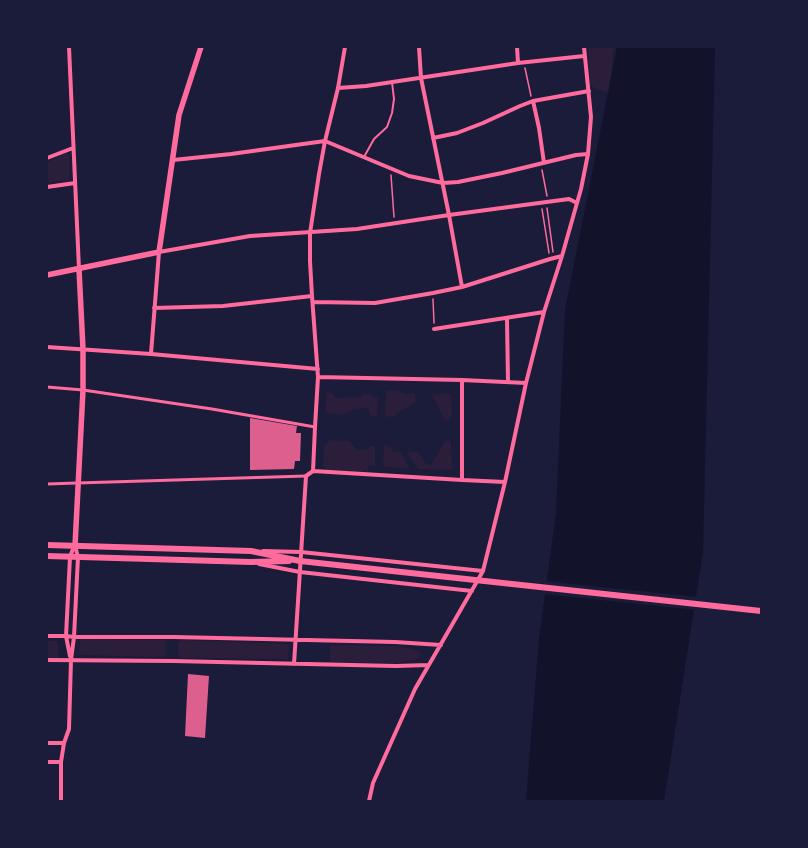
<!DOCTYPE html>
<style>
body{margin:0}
#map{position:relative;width:808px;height:848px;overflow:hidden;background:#1b1b3a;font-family:Literata,serif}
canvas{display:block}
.frame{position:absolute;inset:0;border:48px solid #1b1b3a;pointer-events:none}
</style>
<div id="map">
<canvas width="808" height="848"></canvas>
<div class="frame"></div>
</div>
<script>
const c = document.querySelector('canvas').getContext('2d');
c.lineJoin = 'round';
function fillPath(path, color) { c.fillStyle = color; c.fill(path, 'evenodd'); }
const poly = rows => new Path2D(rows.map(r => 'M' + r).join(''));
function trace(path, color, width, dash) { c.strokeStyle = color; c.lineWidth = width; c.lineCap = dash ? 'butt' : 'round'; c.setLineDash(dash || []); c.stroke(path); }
fillPath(poly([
 [588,47,614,47,609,93,600,90,590,86],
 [67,153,69,156,69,180,47,183,47,162],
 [399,390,403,394,415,394,415,403,397,413,395,416,385,417,386,391],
 [326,393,332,393,336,398,361,397,363,394,371,394,372,397,378,398,377,417,370,416,368,408,354,409,344,415,326,413],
 [447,393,451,395,452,416,446,422,432,395],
 [330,440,349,441,357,450,366,450,371,446,375,446,375,466,368,466,368,472,326,470,323,466,324,445],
 [445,441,451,441,452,469,446,470,418,469,407,452,418,452,426,464,431,465],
 [384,445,390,446,394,452,400,452,410,468,383,467],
 [81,639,164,640,165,642,165,654,164,656,159,657,80,655,79,653,80,641],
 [182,640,289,644,288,659,182,658,179,657,178,654,178,643,179,641],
 [47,641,56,641,58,643,58,658,47,658],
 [330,645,398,646,419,651,421,654,420,657,417,659,396,663,330,662]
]), '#2a1e3b');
fillPath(poly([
 [617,47,715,47,703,552,664,801,526,801,539,639,556,513,565,310]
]), '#12122b');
fillPath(poly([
 [544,581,698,597,696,610,543,594]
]), '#1b1b3a');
fillPath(poly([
 [250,418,297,426,296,433,301,433,300,461,295,461,294,469,250,470],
 [188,674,209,676,205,738,185,736]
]), '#dd5f8e');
trace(poly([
 [525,68,531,96],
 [542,170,547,196],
 [391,175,394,217],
 [547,208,553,252],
 [542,209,549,253],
 [433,299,434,323]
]), '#ff6b9d', 1.5);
trace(poly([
 [364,157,374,139,387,127,392,113,394,99,392,82]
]), '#ff6b9d', 2);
trace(poly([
 [47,387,83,390,212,409,315,427],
 [47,484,77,483,306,476]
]), '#ff6b9d', 3);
trace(poly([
 [69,47,79,269],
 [419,47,421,78,449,215,462,287],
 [517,47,518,63],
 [338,88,366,86,518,63,584,56],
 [533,101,539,128,544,163],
 [433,138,457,133,483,123,520,106,533,101,589,91],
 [47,158,73,148],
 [173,160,231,154,303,144,325,141,409,176,443,183,458,182,502,173,576,155,588,154],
 [47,187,75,183],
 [313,302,375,303,433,293,462,287,550,259,562,256],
 [154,308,223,306,312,296],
 [507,319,508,382],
 [434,329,544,312],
 [47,347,151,354,318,369],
 [151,354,159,252,250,236,357,229,449,215,569,199,577,203],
 [318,377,462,380,526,383],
 [313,471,315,427,318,377,312,296,310,261,310,233,319,174,325,141,338,88,345,47],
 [462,480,462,380],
 [263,551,301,552,483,571],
 [259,564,300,572,472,591],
 [47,636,66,636,74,637,174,637,395,642,441,645],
 [70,656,66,636,70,557,74,546],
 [47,660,173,661,396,666,428,665],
 [294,664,306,476,313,471,462,480,505,482],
 [47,743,64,743],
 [47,762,61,762],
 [61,801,61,762,64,743,69,729,71,660,74,637,78,557,75,546],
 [369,801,373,783,415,689,483,571,505,482,526,383,544,312,562,256,577,203,581,189,588,154,591,117,584,47]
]), '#ff6b9d', 4);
trace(poly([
 [47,275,159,252,179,115,201,47],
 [75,546,83,390,83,349,79,269]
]), '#ff6b9d', 5.5);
trace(poly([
 [47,545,251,551,300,561,761,611],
 [47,556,251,562,289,561]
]), '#ff6b9d', 6);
</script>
